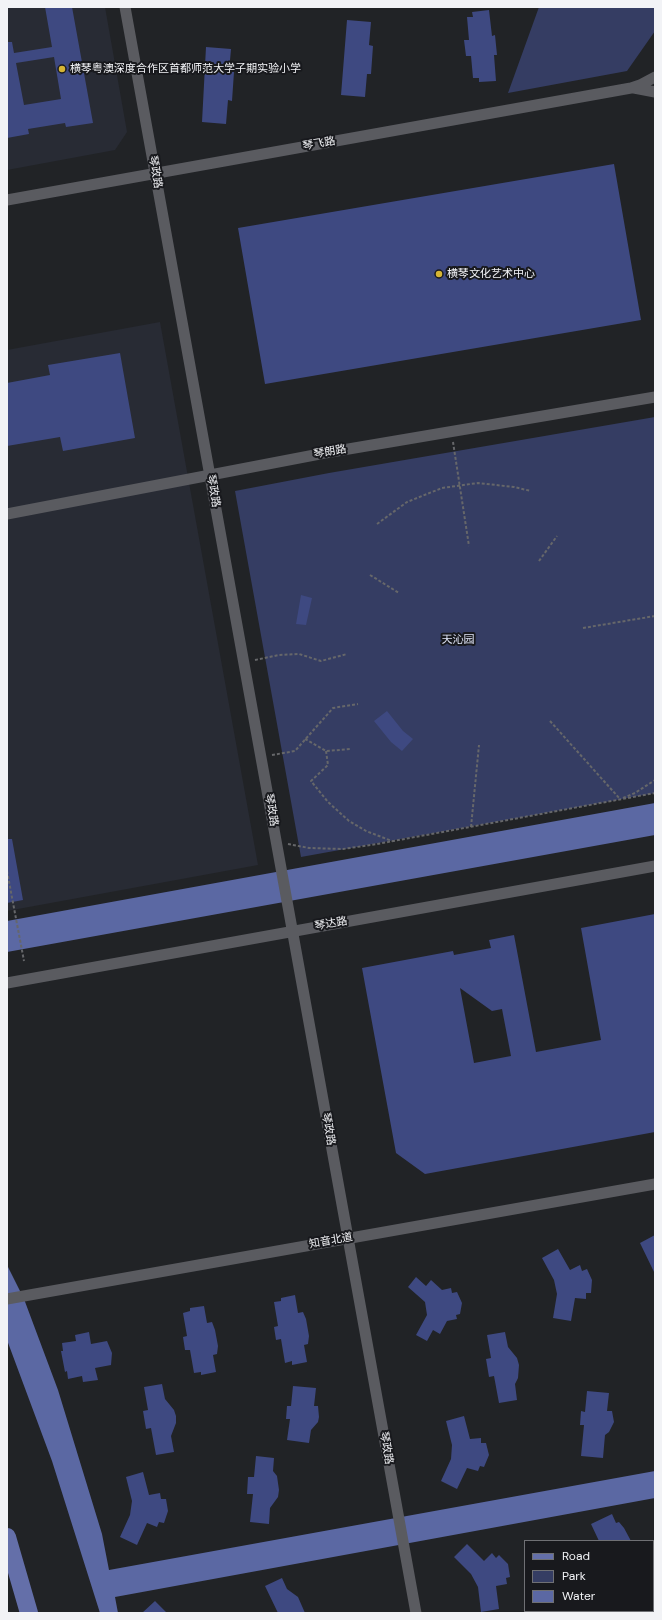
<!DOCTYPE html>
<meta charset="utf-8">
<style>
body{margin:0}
#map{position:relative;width:662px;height:1620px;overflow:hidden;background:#212326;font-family:"DM Sans",sans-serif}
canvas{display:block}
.frame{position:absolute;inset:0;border:8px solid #f2f3f6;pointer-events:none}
.legend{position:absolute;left:524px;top:1540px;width:130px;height:72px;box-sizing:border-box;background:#18191d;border:1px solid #6f7074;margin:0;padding:5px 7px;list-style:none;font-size:12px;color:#f2f3f6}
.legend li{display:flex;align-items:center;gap:8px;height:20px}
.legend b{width:20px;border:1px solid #6f7074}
</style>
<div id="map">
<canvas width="662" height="1620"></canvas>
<div class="frame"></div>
<ul class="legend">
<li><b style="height:5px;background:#646fa9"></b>Road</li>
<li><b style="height:11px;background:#353d63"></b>Park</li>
<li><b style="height:11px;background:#5b68a3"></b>Water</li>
</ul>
</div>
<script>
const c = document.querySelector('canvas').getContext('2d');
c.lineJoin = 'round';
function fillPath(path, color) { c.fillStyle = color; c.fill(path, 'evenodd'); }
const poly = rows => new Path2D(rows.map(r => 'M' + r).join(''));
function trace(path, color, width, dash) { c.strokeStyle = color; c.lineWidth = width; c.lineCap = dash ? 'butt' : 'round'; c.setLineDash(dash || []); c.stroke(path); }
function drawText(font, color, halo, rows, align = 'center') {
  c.font = font + ' "DM Sans","Noto Sans SC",sans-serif'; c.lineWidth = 4; c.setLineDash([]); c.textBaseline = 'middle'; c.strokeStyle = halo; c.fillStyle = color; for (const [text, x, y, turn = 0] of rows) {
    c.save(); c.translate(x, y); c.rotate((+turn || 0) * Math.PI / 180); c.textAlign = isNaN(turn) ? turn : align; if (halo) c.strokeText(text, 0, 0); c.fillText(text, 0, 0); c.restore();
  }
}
fillPath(poly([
 [7,7,105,7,127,132,115,150,7,170],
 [160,322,258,865,7,911,7,350]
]), '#282b34');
fillPath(poly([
 [539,7,654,7,655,31,627,71,508,93],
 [655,417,655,793,301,857,235,491,329,473]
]), '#353d63');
fillPath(poly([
 [655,803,655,835,7,952,7,921],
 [7,1265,24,1299,58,1390,102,1534,109,1570,655,1471,655,1498,115,1597,118,1613,100,1613,52,1461,7,1340]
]), '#5b68a3');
fillPath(poly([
 [45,7,72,7,93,123,66,127,65,123,28,129,29,134,7,138,7,42,12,42,14,53,52,47],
 [54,57,61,99,24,105,16,63],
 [489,10,492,36,495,35,497,55,494,55,496,81,479,82,479,78,473,78,471,56,466,56,464,40,469,40,467,17,473,17,472,12],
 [347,20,371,22,369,45,373,46,371,74,367,74,365,97,341,95],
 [206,47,231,49,229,72,234,72,232,101,228,100,226,124,202,122],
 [614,164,641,320,265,384,238,228],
 [120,353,135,438,63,451,60,437,7,446,7,383,50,375,48,365],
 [301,595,312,598,306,625,296,624],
 [387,711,403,731,413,739,402,751,391,742,374,721],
 [7,839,12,839,23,900,7,903],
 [655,914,655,1132,425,1174,396,1153,362,968,453,951,454,955,491,948,489,940,514,935,536,1052,601,1040,581,928],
 [460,988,492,1011,502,1009,511,1056,474,1063],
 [655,1235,655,1274,640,1243],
 [558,1249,570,1270,580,1265,582,1271,587,1269,592,1280,591,1293,586,1293,586,1299,575,1298,571,1321,553,1318,557,1294,554,1280,542,1258],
 [416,1277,426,1286,431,1280,442,1290,451,1288,452,1293,457,1292,462,1303,460,1314,456,1315,457,1319,447,1321,440,1334,433,1330,427,1341,416,1335,427,1315,425,1302,408,1287],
 [295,1295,298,1313,303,1312,306,1319,309,1336,308,1344,304,1345,307,1362,292,1365,292,1361,285,1363,281,1339,276,1340,274,1327,278,1326,274,1302,281,1301,281,1298],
 [204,1306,207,1323,212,1322,215,1330,218,1346,217,1354,213,1355,216,1372,201,1375,201,1372,194,1373,190,1350,185,1350,183,1337,187,1336,183,1313,190,1311,190,1308],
 [89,1332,91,1344,107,1341,112,1353,111,1365,95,1368,98,1380,83,1382,82,1376,68,1379,67,1371,65,1372,61,1351,63,1351,62,1343,76,1341,75,1335],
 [505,1332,508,1347,517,1358,519,1365,518,1378,515,1384,517,1400,499,1403,494,1376,489,1377,486,1359,491,1358,487,1335],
 [162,1384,165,1399,174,1410,176,1416,176,1423,171,1436,174,1452,156,1455,151,1428,146,1429,143,1411,148,1410,144,1387],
 [293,1386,316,1388,314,1406,318,1406,319,1417,318,1422,311,1430,309,1443,287,1440,290,1419,286,1419,287,1406,291,1406],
 [587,1391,609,1393,607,1411,612,1411,614,1422,609,1432,605,1435,603,1458,581,1456,584,1425,580,1425,581,1411,585,1412],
 [464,1416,470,1439,481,1438,481,1443,486,1443,489,1455,484,1467,480,1466,478,1471,467,1468,457,1489,441,1481,451,1459,452,1445,446,1421],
 [256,1456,274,1458,273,1471,277,1476,279,1490,278,1497,270,1508,269,1524,250,1522,253,1494,247,1494,248,1477,254,1477],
 [143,1472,149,1495,160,1493,161,1499,166,1499,168,1511,164,1523,159,1522,157,1527,147,1523,137,1545,120,1537,130,1515,132,1501,126,1477],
 [612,1514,616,1523,619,1522,624,1528,631,1541,599,1541,591,1524],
 [467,1544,484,1561,492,1553,496,1558,499,1555,508,1564,510,1577,506,1578,507,1584,496,1586,499,1609,481,1612,478,1587,471,1574,454,1557],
 [282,1578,287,1589,298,1597,305,1613,278,1613,265,1586],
 [155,1601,167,1613,142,1613]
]), '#3e4981');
trace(poly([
 [453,442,469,546],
 [377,524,407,502,442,488,478,483,514,487,531,491],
 [539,561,557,536],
 [370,575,399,593],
 [583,628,655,616],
 [255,660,279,655,299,654,321,661,347,654],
 [550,721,620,799],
 [305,739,326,751,351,749],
 [326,751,328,765,311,781,328,802,349,821,366,831,392,841],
 [272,755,295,751,333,708,358,704],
 [623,798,635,793,655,780],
 [471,827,479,745],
 [288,844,309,848,343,849,377,844,655,793],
 [7,871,24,961]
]), '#66676a', 2, [3, 2]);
trace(poly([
 [125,7,416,1613],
 [634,88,655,92],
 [7,200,631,88,640,85,655,77],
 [7,514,325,453,655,397],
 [7,983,655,866],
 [7,1299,655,1184]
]), '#5a5b60', 11);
trace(poly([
 [7,1537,29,1613]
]), '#646fa9', 18);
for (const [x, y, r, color] of [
 [62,69,4,"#d6b534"],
 [439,274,4,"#d6b534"]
]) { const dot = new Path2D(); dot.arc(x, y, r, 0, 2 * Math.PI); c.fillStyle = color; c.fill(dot); trace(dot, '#18191d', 1.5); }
drawText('11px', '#f2f3f6', '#18191d', [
 ["横琴粤澳深度合作区首都师范大学子期实验小学",70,69],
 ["横琴文化艺术中心",447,274]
], 'left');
drawText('11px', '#f2f3f6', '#18191d', [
 ["琴飞路",319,144,-10],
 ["琴政路",155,172,80],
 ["琴朗路",330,452,-10],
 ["琴政路",213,491,80],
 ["琴政路",271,810,80],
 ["琴达路",331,924,-10],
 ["琴政路",328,1129,80],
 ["知音北道",331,1241,-10],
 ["琴政路",386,1448,80]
]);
drawText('11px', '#dee3f5', '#18191d', [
 ["天沁园",458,640]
]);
</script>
